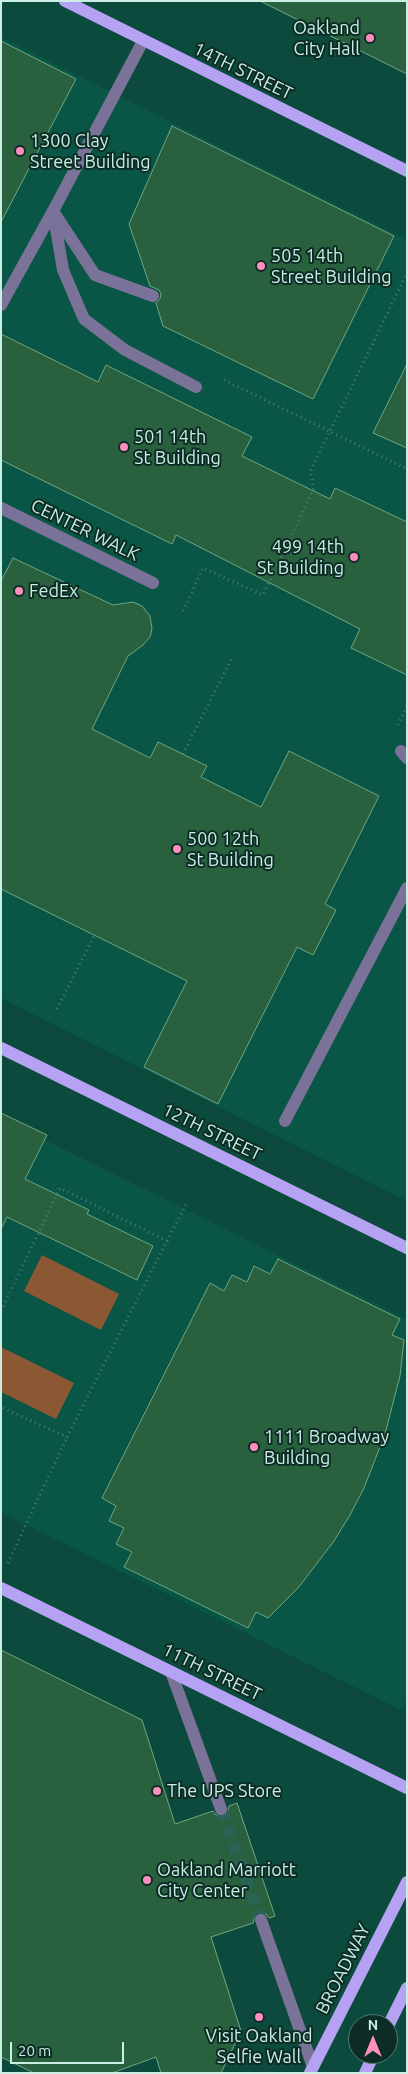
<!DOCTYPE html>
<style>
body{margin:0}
#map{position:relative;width:408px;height:2074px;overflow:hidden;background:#0c4a3d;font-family:Ubuntu,sans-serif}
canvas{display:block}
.frame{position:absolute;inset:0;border:2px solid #caeee3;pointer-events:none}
.north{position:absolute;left:348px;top:2014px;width:50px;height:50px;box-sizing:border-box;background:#0c2c25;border:1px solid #587a71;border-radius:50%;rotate:0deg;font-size:14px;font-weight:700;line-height:20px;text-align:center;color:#caeee3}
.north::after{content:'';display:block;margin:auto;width:18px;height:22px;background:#fe8ebc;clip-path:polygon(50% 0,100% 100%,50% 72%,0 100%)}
.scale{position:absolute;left:10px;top:2042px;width:114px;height:22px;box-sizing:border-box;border:2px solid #caeee3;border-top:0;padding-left:6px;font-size:15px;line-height:18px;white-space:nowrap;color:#caeee3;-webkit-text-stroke:4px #0c2c25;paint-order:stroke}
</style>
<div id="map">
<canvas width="408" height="2074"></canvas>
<div class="frame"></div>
<div class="north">N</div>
<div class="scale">20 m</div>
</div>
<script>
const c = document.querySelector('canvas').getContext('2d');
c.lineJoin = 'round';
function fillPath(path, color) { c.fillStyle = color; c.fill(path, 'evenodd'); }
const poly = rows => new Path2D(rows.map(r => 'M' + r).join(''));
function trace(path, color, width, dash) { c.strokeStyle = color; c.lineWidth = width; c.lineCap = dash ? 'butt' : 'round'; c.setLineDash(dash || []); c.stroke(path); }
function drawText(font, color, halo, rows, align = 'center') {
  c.font = font + ' Ubuntu,sans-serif'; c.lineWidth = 4; c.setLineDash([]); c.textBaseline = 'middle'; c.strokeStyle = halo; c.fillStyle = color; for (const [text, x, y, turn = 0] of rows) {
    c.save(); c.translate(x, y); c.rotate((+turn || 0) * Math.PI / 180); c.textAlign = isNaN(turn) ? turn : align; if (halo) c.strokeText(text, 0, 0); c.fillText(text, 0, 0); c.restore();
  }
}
fillPath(poly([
 [1,37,407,240,407,1201,1,998],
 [1,1118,407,1319,407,1699,401,1710,1,1512]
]), '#095546');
fillPath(poly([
 [42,1255,119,1294,101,1330,24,1291],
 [1,1347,74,1383,56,1419,1,1392]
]), '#8c5833');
const building = poly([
 [260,1,407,1,407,74,260,1],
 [1,41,76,79,1,222,1,41],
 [172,126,394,236,313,399,163,326,156,303,160,299,161,294,159,290,150,286,129,224,172,126],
 [1,334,98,382,106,365,252,437,242,456,330,499,335,488,407,522,407,675,351,648,360,629,176,535,172,544,1,460,1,334],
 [407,364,407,448,373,433,407,364],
 [13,558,113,605,133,602,142,606,150,616,152,629,150,637,143,645,128,656,92,729,150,758,158,742,207,766,201,777,261,807,289,751,379,796,325,904,336,910,313,955,297,947,218,1104,144,1067,187,981,1,889,1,581,13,558],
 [1,1113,47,1135,25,1179,89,1210,87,1214,153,1246,137,1280,7,1217,1,1229,1,1113],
 [278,1259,400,1319,392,1335,404,1340,400,1376,385,1434,364,1488,350,1515,334,1541,298,1588,268,1618,256,1612,248,1628,124,1567,132,1552,116,1544,124,1528,109,1521,116,1506,102,1498,210,1283,224,1291,232,1275,247,1282,254,1266,270,1274,278,1259],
 [1,1650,142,1720,175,1824,213,1811,216,1815,223,1817,227,1814,229,1806,237,1803,275,1916,269,1918,266,1914,259,1912,255,1915,253,1923,211,1937,241,2031,221,2073,161,2073,156,2057,112,2073,34,2073,1,2057,1,1650]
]);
fillPath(building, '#29613f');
trace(building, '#6fa782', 1);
trace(poly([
 [221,1809,261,1920]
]), '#286356', 12, [12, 6]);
trace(poly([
 [224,380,407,469],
 [183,611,203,568,263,595,314,488,310,472,407,273],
 [398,725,407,705],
 [183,754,233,656],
 [57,1009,95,934],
 [167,1241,188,1201],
 [1,1311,60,1188,167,1241,67,1437,1,1407],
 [8,1563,67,1437]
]), '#477d71', 3, [1, 4]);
trace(poly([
 [143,41,53,211,63,270,84,319,125,350,196,387],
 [1,305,53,211,95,275,153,296],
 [1,508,153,583],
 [401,751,407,758],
 [285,1121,407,888],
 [171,1672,221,1809],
 [261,1920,313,2067]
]), '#7b729a', 12);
trace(poly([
 [65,1,407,171],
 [1,1048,407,1248],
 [1,1588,407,1788],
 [388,2026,407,1988],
 [310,2073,407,1882],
 [365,2073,374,2054]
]), '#b6a2f3', 12);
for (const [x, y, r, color] of [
 [370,38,5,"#fe8ebc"],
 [20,151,5,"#fe8ebc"],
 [261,266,5,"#fe8ebc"],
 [124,447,5,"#fe8ebc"],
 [354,557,5,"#fe8ebc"],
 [19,591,5,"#fe8ebc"],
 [177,849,5,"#fe8ebc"],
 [254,1447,5,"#fe8ebc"],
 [157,1791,5,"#fe8ebc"],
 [147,1880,5,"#fe8ebc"],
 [259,2017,5,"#fe8ebc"]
]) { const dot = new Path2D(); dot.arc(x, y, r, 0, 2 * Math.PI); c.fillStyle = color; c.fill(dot); trace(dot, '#0c2c25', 2); }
drawText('18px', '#caeee3', '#0c2c25', [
 ["Oakland",360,28,"right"],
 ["City Hall",360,49,"right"],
 ["1300 Clay",30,141],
 ["Street Building",30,162],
 ["505 14th",271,256],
 ["Street Building",271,277],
 ["501 14th",134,437],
 ["St Building",134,458],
 ["499 14th",344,547,"right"],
 ["St Building",344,568,"right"],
 ["FedEx",29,591],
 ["500 12th",187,839],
 ["St Building",187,860],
 ["1111 Broadway",264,1437],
 ["Building",264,1458],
 ["The UPS Store",167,1791],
 ["Oakland Marriott",157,1870],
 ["City Center",157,1891],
 ["Visit Oakland",259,2036,"center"],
 ["Selfie Wall",259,2057,"center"]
], 'left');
drawText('18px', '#caeee3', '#0c2c25', [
 ["14TH STREET",243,71,26],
 ["CENTER WALK",85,530,26],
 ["12TH STREET",212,1132,26],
 ["11TH STREET",212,1672,26],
 ["BROADWAY",343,1969,-63]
]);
</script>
